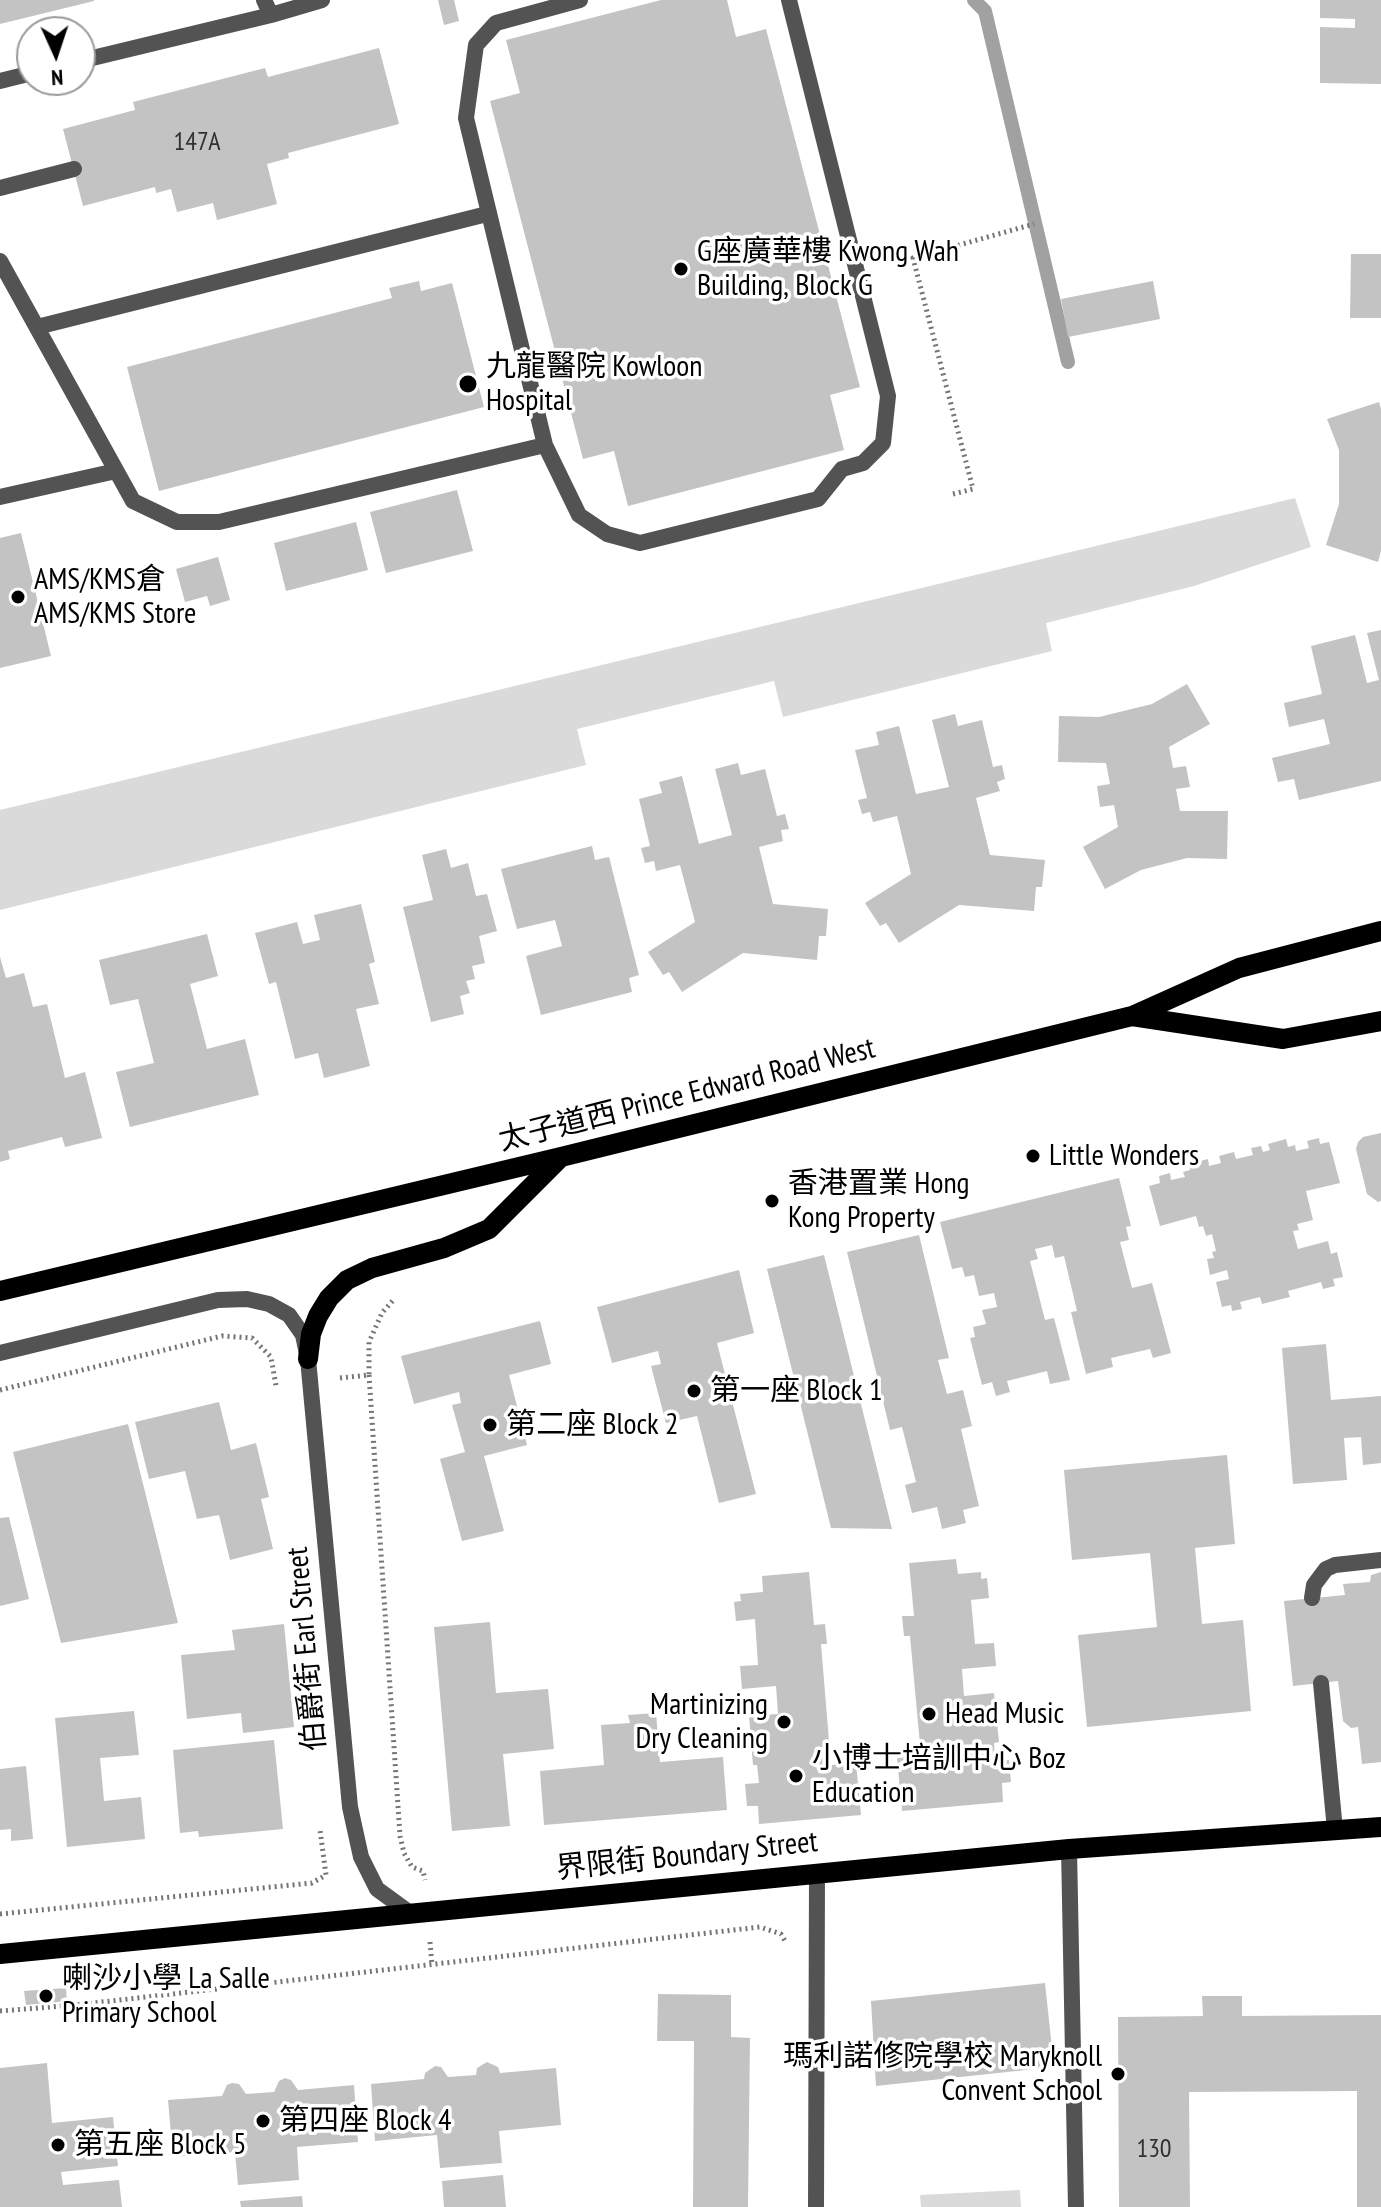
<!DOCTYPE html>
<meta charset="utf-8">
<style>
body{margin:0}
#map{position:relative;width:1381px;height:2207px;overflow:hidden;background:#fff;font-family:"PT Sans Narrow",sans-serif}
canvas{display:block}
.north{position:absolute;left:16px;top:16px;width:80px;height:80px;box-sizing:border-box;background:#fff;border:2px solid #999;border-radius:50%;rotate:177deg;font-size:22px;font-weight:700;line-height:32px;text-align:center;color:#000}
.north::after{content:'';display:block;margin:auto;width:28px;height:36px;background:#000;clip-path:polygon(50% 0,100% 100%,50% 72%,0 100%)}
</style>
<div id="map">
<canvas width="1381" height="2207"></canvas>
<div class="north">N</div>
</div>
<script>
const c = document.querySelector('canvas').getContext('2d');
c.lineJoin = 'round';
function fillPath(path, color) { c.fillStyle = color; c.fill(path, 'evenodd'); }
const poly = rows => new Path2D(rows.map(r => 'M' + r).join(''));
function trace(path, color, width, dash) { c.strokeStyle = color; c.lineWidth = width; c.lineCap = dash ? 'butt' : 'round'; c.setLineDash(dash || []); c.stroke(path); }
function drawText(font, color, halo, rows, align = 'center') {
  c.font = font + ' "PT Sans Narrow","Noto Sans TC",sans-serif'; c.lineWidth = 7; c.setLineDash([]); c.textBaseline = 'middle'; c.strokeStyle = halo; c.fillStyle = color; for (const [text, x, y, turn = 0] of rows) {
    c.save(); c.translate(x, y); c.rotate((+turn || 0) * Math.PI / 180); c.textAlign = isNaN(turn) ? turn : align; if (halo) c.strokeText(text, 0, 0); c.fillText(text, 0, 0); c.restore();
  }
}
fillPath(poly([
 [1295,498,1311,547,1194,586,1046,623,1052,651,783,717,774,681,577,729,586,765,0,910,0,810],
 [1020,2190,1021,2207,921,2207,920,2195]
]), '#dadada');
trace(poly([
 [974,0,985,11,1068,362]
]), '#a1a1a1', 14);
fillPath(poly([
 [0,0,94,0,94,1,0,24],
 [438,0,454,0,459,21,444,25],
 [661,0,727,0,736,37,766,29,860,387,830,395,844,450,628,506,614,451,583,459,490,101,520,93,506,40],
 [1320,0,1381,0,1381,84,1320,83,1320,27,1355,28,1355,19,1320,18],
 [379,48,399,124,288,153,289,158,267,164,277,204,217,220,213,203,177,212,171,189,156,193,155,187,83,206,63,129,135,110,133,102,265,68,268,77],
 [1351,254,1381,254,1381,318,1350,318],
 [419,281,421,291,452,283,484,407,159,491,127,367,392,298,389,288],
 [1153,281,1160,319,1068,337,1061,299],
 [1379,402,1381,409,1381,551,1378,562,1326,545,1339,504,1339,450,1327,419],
 [457,490,473,551,386,573,370,512],
 [356,522,368,570,286,591,274,543],
 [21,533,51,656,0,668,0,538],
 [218,557,230,600,210,606,207,596,185,602,176,569],
 [1381,630,1381,781,1299,800,1294,779,1278,782,1272,758,1330,744,1324,719,1289,727,1284,703,1322,694,1311,646,1355,635,1367,683,1379,680,1367,633],
 [1187,684,1210,724,1169,747,1173,768,1186,766,1190,787,1176,789,1180,811,1228,811,1227,859,1187,858,1141,870,1105,889,1083,847,1118,827,1114,805,1100,807,1097,786,1110,784,1106,763,1058,762,1059,716,1099,717,1152,704],
 [955,714,958,726,982,720,993,767,1002,765,1005,779,997,782,1000,791,976,798,990,855,1045,860,1042,887,1036,887,1034,911,959,905,899,943,886,923,880,926,865,903,911,874,897,816,873,822,870,812,862,814,858,800,867,798,855,750,879,745,876,732,899,726,916,794,949,787,932,720],
 [738,763,741,775,765,769,777,816,785,814,789,829,781,830,783,841,759,847,773,904,828,909,826,936,819,936,817,960,743,953,682,992,669,972,663,975,648,952,695,922,680,865,656,871,654,861,645,863,641,848,650,846,639,799,662,793,659,782,682,776,699,844,732,835,715,769],
 [592,846,595,860,609,857,639,975,629,978,632,992,541,1015,526,956,562,946,555,920,517,929,501,869],
 [446,849,451,868,468,863,476,896,487,894,497,931,479,936,485,963,472,966,475,979,466,981,470,993,460,996,464,1014,431,1022,403,907,433,900,422,855],
 [361,904,375,962,369,964,379,1004,356,1009,370,1066,324,1078,318,1053,295,1059,276,982,269,984,255,933,297,922,303,944,320,940,314,915],
 [207,934,218,976,190,984,207,1049,245,1039,259,1095,130,1127,116,1072,154,1063,138,999,110,1005,99,960],
 [0,957,6,978,24,973,33,1007,47,1004,65,1078,85,1072,102,1138,65,1147,62,1137,8,1151,10,1159,0,1162],
 [1381,1133,1381,1201,1378,1202,1367,1194,1356,1149,1358,1142,1363,1137],
 [1319,1138,1320,1144,1329,1142,1340,1183,1306,1191,1313,1220,1297,1224,1299,1230,1293,1231,1298,1249,1328,1241,1331,1254,1337,1252,1343,1277,1333,1279,1335,1286,1323,1289,1321,1282,1288,1291,1290,1297,1262,1304,1260,1297,1240,1302,1242,1309,1232,1311,1231,1305,1222,1307,1216,1282,1229,1279,1227,1270,1210,1275,1207,1259,1214,1258,1212,1252,1216,1251,1212,1234,1206,1236,1203,1226,1199,1227,1196,1216,1160,1226,1149,1186,1160,1183,1159,1176,1170,1173,1171,1180,1185,1177,1183,1172,1190,1170,1189,1164,1208,1159,1209,1166,1221,1163,1219,1156,1234,1152,1236,1159,1253,1155,1251,1148,1261,1146,1263,1152,1270,1150,1268,1144,1286,1139,1288,1147,1295,1145,1296,1151,1309,1148,1307,1141],
 [1119,1178,1131,1226,1126,1227,1129,1240,1120,1242,1132,1288,1152,1283,1171,1353,1153,1358,1150,1349,1111,1358,1113,1367,1086,1374,1071,1312,1077,1311,1064,1256,1055,1258,1052,1245,1035,1249,1038,1259,1030,1261,1045,1320,1054,1318,1070,1380,1050,1384,1047,1371,1007,1381,1010,1392,996,1396,992,1382,982,1385,970,1338,975,1337,973,1327,986,1324,982,1310,997,1307,994,1293,979,1296,974,1275,965,1277,962,1267,952,1269,940,1222],
 [919,1235,949,1358,938,1360,947,1394,963,1390,972,1426,961,1429,979,1506,963,1510,966,1523,942,1529,937,1507,912,1513,905,1485,916,1482,902,1427,890,1430,847,1252],
 [824,1255,892,1529,831,1528,767,1269],
 [739,1270,754,1333,717,1343,756,1494,719,1503,697,1416,666,1423,651,1366,661,1364,658,1351,612,1363,597,1307],
 [540,1321,551,1364,509,1375,527,1445,484,1456,504,1531,462,1541,440,1459,465,1452,452,1405,461,1403,459,1392,414,1404,401,1356],
 [1326,1344,1331,1400,1381,1396,1381,1463,1363,1465,1361,1437,1344,1438,1347,1480,1293,1484,1282,1348],
 [219,1402,231,1450,256,1443,269,1497,261,1499,273,1549,230,1560,219,1515,197,1519,185,1471,149,1479,135,1422],
 [128,1424,178,1623,61,1643,13,1452],
 [1227,1455,1235,1544,1195,1548,1202,1624,1243,1620,1251,1711,1087,1727,1078,1635,1157,1627,1150,1553,1072,1560,1064,1470],
 [9,1517,29,1599,0,1606,0,1518],
 [956,1559,958,1574,981,1572,981,1579,987,1578,989,1598,971,1600,975,1644,994,1643,996,1666,962,1669,964,1696,994,1693,999,1742,994,1743,995,1761,1009,1760,1011,1782,1002,1783,1003,1802,902,1811,897,1758,921,1755,910,1636,904,1636,902,1616,914,1616,909,1563],
 [809,1572,814,1625,825,1624,827,1644,821,1644,831,1765,856,1763,861,1815,759,1824,758,1806,747,1806,745,1784,759,1783,757,1765,753,1765,749,1716,778,1714,776,1686,742,1689,740,1666,758,1665,755,1619,736,1621,734,1602,741,1601,740,1594,763,1592,762,1576],
 [1381,1572,1381,1762,1362,1764,1358,1727,1351,1728,1343,1721,1338,1681,1293,1686,1284,1601,1345,1595,1343,1584,1370,1582,1371,1575],
 [490,1622,496,1693,548,1689,554,1749,503,1754,510,1826,452,1831,434,1627],
 [284,1624,294,1727,243,1733,241,1713,187,1719,181,1655,235,1650,232,1630],
 [134,1711,139,1755,100,1758,104,1801,141,1797,145,1839,67,1847,55,1718],
 [656,1713,660,1762,723,1757,727,1810,544,1825,540,1771,604,1765,601,1725,630,1723,628,1715],
 [274,1740,283,1829,199,1837,198,1831,180,1833,173,1750],
 [26,1766,33,1839,11,1841,11,1829,0,1830,0,1769],
 [1045,1983,1054,2067,876,2086,871,2001],
 [66,1988,67,2001,26,2005,24,1991],
 [658,1994,731,1995,731,2037,750,2038,748,2207,693,2207,694,2041,657,2041],
 [1202,1996,1242,1996,1242,2016,1381,2015,1381,2207,1357,2207,1357,2091,1189,2092,1190,2207,1119,2207,1118,2017,1203,2016],
 [487,2062,498,2067,500,2073,556,2068,561,2125,499,2131,502,2163,440,2168,437,2135,375,2141,371,2084,424,2079,425,2073,435,2066,441,2067,448,2077,476,2075,477,2068],
 [47,2063,52,2123,113,2117,118,2166,61,2172,63,2185,119,2180,122,2207,0,2207,0,2068],
 [285,2078,291,2080,298,2090,354,2085,358,2142,297,2147,299,2180,238,2185,235,2152,173,2157,168,2100,222,2096,227,2085,232,2083,239,2084,246,2094,274,2092,279,2081],
 [503,2175,506,2207,444,2207,442,2181],
 [302,2196,303,2207,241,2207,240,2201]
]), '#c3c3c3');
trace(poly([
 [953,494,973,489,913,258,1034,224],
 [369,1375,400,1836,404,1853,412,1867,423,1871,425,1880],
 [340,1378,369,1375,369,1342,382,1313,395,1298],
 [0,1390,222,1336,252,1338,271,1357,276,1386],
 [0,1914,312,1883,326,1875,320,1830],
 [430,1942,432,1965],
 [0,2011,76,2005,760,1927,781,1934,785,1941]
]), '#757575', 5, [2, 4]);
trace(poly([
 [264,0,271,15],
 [580,0,496,23,476,45,466,118,545,445,579,515,607,534,640,543,818,499,842,469,863,463,883,443,888,396,789,0],
 [80,61,271,15,322,0],
 [0,81,32,73],
 [0,188,74,169],
 [0,261,133,501,177,522,219,522,545,445],
 [37,327,487,214],
 [0,497,116,471],
 [1312,1598,1314,1585,1326,1569,1335,1565,1381,1560],
 [1321,1683,1335,1830],
 [1069,1849,1076,2207]
]), '#535353', 16);
trace(poly([
 [0,1353,218,1300,247,1299,269,1304,289,1315,303,1335,307,1354],
 [816,2207,817,1874]
]), '#535353', 16);
trace(poly([
 [308,1359,350,1807,361,1857,377,1889,410,1913]
]), '#535353', 16);
trace(poly([
 [1132,1016,1283,1039,1381,1021],
 [0,1291,561,1157,1132,1016,1239,968,1381,931],
 [308,1359,311,1334,318,1316,329,1298,347,1280,372,1268,444,1248,489,1229,561,1157],
 [0,1954,1069,1849,1381,1827]
]), '#000', 20);
for (const [x, y, r, color] of [
 [681,269,8,"#000"],
 [468,384,10,"#000"],
 [18,597,8,"#000"],
 [1033,1156,8,"#000"],
 [772,1201,8,"#000"],
 [694,1391,8,"#000"],
 [490,1425,8,"#000"],
 [929,1714,8,"#000"],
 [784,1722,8,"#000"],
 [796,1776,8,"#000"],
 [46,1996,8,"#000"],
 [1118,2074,8,"#000"],
 [263,2121,8,"#000"],
 [58,2145,8,"#000"]
]) { const dot = new Path2D(); dot.arc(x, y, r, 0, 2 * Math.PI); c.fillStyle = color; c.fill(dot); trace(dot, '#fff', 3); }
drawText('26px', '#313131', null, [
 ["147A",197,143],
 ["130",1154,2150]
]);
drawText('30px', '#000', '#fff', [
 ["G座廣華樓 Kwong Wah",697,252],
 ["Building, Block G",697,286],
 ["九龍醫院 Kowloon",486,367],
 ["Hospital",486,401],
 ["AMS/KMS倉",34,580],
 ["AMS/KMS Store",34,614],
 ["Little Wonders",1049,1156],
 ["香港置業 Hong",788,1184],
 ["Kong Property",788,1218],
 ["第一座 Block 1",710,1391],
 ["第二座 Block 2",506,1425],
 ["Martinizing",768,1705,"right"],
 ["Dry Cleaning",768,1739,"right"],
 ["Head Music",945,1714],
 ["小博士培訓中心 Boz",812,1759],
 ["Education",812,1793],
 ["喇沙小學 La Salle",62,1979],
 ["Primary School",62,2013],
 ["瑪利諾修院學校 Maryknoll",1102,2057,"right"],
 ["Convent School",1102,2091,"right"],
 ["第四座 Block 4",279,2121],
 ["第五座 Block 5",74,2145]
], 'left');
drawText('30px', '#000', '#fff', [
 ["太子道西 Prince Edward Road West",687,1095,-14],
 ["伯爵街 Earl Street",307,1649,-95],
 ["界限街 Boundary Street",687,1856,-6]
]);
</script>
